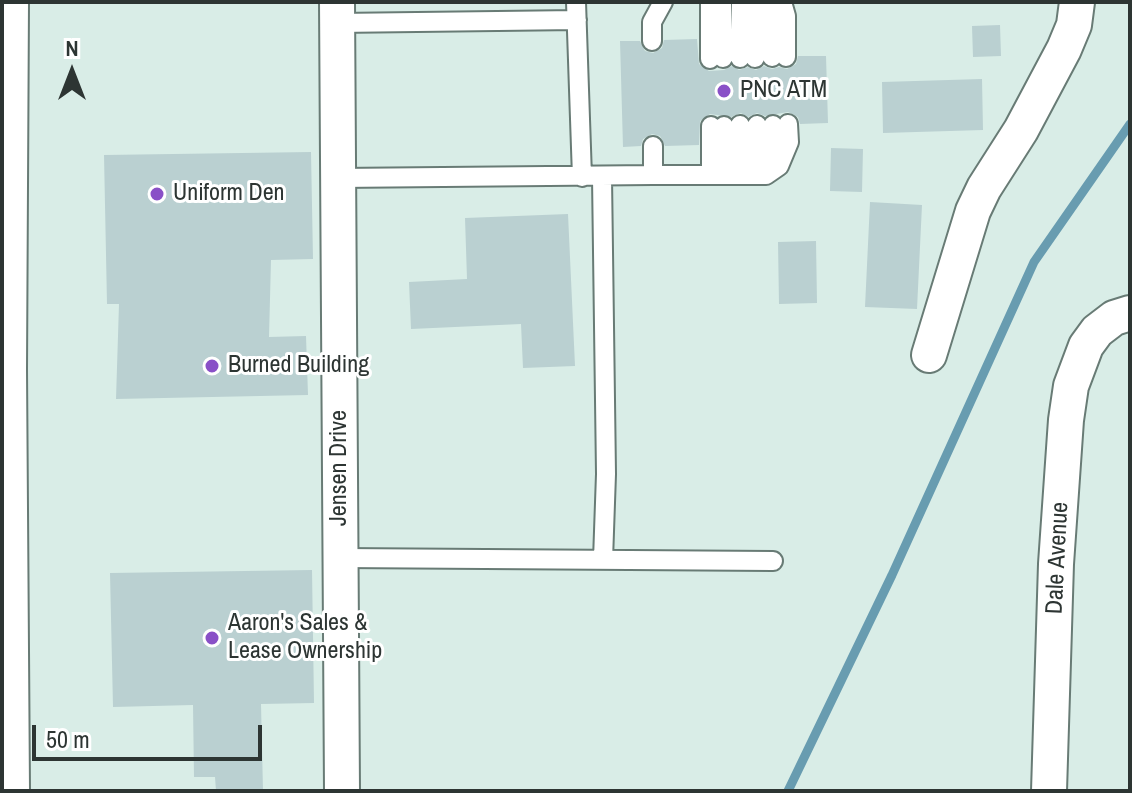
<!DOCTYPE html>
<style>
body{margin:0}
#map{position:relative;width:1132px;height:793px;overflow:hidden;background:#d9ede7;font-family:"Archivo Narrow",sans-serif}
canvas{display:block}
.frame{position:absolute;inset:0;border:4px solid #2d3533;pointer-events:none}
.north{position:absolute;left:32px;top:32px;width:80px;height:80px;-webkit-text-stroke:6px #fff;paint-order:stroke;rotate:0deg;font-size:22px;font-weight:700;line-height:32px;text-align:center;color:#2d3533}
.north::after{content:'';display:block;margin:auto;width:28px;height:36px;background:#2d3533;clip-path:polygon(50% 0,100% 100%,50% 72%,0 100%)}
.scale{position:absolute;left:32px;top:725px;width:230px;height:36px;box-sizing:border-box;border:4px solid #2d3533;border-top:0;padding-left:10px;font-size:24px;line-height:28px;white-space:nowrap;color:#2d3533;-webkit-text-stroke:6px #fff;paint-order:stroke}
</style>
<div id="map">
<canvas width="1132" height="793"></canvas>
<div class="frame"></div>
<div class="north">N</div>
<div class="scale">50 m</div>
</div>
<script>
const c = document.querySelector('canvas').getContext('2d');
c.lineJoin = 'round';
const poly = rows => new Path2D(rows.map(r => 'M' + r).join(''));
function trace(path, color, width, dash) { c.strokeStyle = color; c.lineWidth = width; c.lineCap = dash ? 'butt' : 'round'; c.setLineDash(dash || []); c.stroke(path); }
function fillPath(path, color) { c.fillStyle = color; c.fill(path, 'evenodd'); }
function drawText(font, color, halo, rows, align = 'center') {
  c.font = font + ' "Archivo Narrow",sans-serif'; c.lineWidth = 6; c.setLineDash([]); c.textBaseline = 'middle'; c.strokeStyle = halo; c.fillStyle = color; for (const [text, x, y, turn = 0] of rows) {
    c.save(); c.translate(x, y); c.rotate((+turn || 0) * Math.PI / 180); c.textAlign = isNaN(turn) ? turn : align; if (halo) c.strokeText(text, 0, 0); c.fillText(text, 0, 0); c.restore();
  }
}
trace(poly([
 [788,791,892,575,1034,262,1130,124]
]), '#689cb0', 9);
fillPath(poly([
 [1000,25,1001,56,973,57,972,26],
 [697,39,699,64,709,71,724,70,732,66,739,70,748,67,756,70,764,66,772,69,779,67,787,69,796,64,798,56,826,56,828,123,800,124,798,117,788,112,765,116,757,113,748,117,741,113,731,117,710,114,700,121,699,145,665,146,660,136,652,134,643,139,641,146,623,147,620,41,640,41,645,51,653,53,662,48,664,40],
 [982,79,983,130,883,133,882,82],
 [831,148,863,149,862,192,830,191],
 [311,152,313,259,271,260,269,337,306,336,308,395,116,399,119,304,107,304,104,155],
 [870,202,922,205,917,309,865,307],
 [568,214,575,366,523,368,521,324,411,329,409,282,467,279,465,218],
 [816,241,817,303,779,304,778,242],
 [312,570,314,703,261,704,263,791,216,791,215,777,194,777,193,705,113,707,110,573]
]), '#bad0d1');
const lane = poly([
 [576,2,582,177],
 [710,2,710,59],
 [722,2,723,58],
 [754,2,755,58],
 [770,2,772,57],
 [782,2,786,16,786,57],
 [337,23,577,20],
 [652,41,652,22,663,2],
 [740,58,741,2],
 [711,126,711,175],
 [724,126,724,175],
 [653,175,766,175,779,166,789,142,788,124],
 [737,175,740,125],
 [753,175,757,125],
 [766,175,773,139,773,125],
 [602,177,606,474,603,560],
 [338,178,653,175,653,146],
 [341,558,773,561]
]);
const street = poly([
 [337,2,342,791],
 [929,355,973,211,984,188,1021,130,1064,49,1074,25,1077,2],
 [1049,791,1056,564,1066,420,1071,386,1086,346,1097,331,1114,318,1130,313]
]);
const primary = poly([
 [6,2,4,369,7,791]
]);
trace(lane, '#687b75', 22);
trace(street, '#687b75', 38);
trace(primary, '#687b75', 48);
trace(lane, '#fff', 18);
trace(street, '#fff', 34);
trace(primary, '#fff', 44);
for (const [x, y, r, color] of [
 [724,91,8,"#8950c7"],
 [157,194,8,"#8950c7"],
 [212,366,8,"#8950c7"],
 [212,638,8,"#8950c7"]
]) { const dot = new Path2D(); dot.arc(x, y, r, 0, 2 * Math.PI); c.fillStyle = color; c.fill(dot); trace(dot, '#fff', 3); }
drawText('24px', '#2d3533', '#fff', [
 ["PNC ATM",740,91],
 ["Uniform Den",173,194],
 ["Burned Building",228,366],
 ["Aaron's Sales &",228,624],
 ["Lease Ownership",228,652]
], 'left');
drawText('24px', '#2d3533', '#fff', [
 ["Jensen Drive",340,468,-90],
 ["Dale Avenue",1058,558,-87]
]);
</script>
